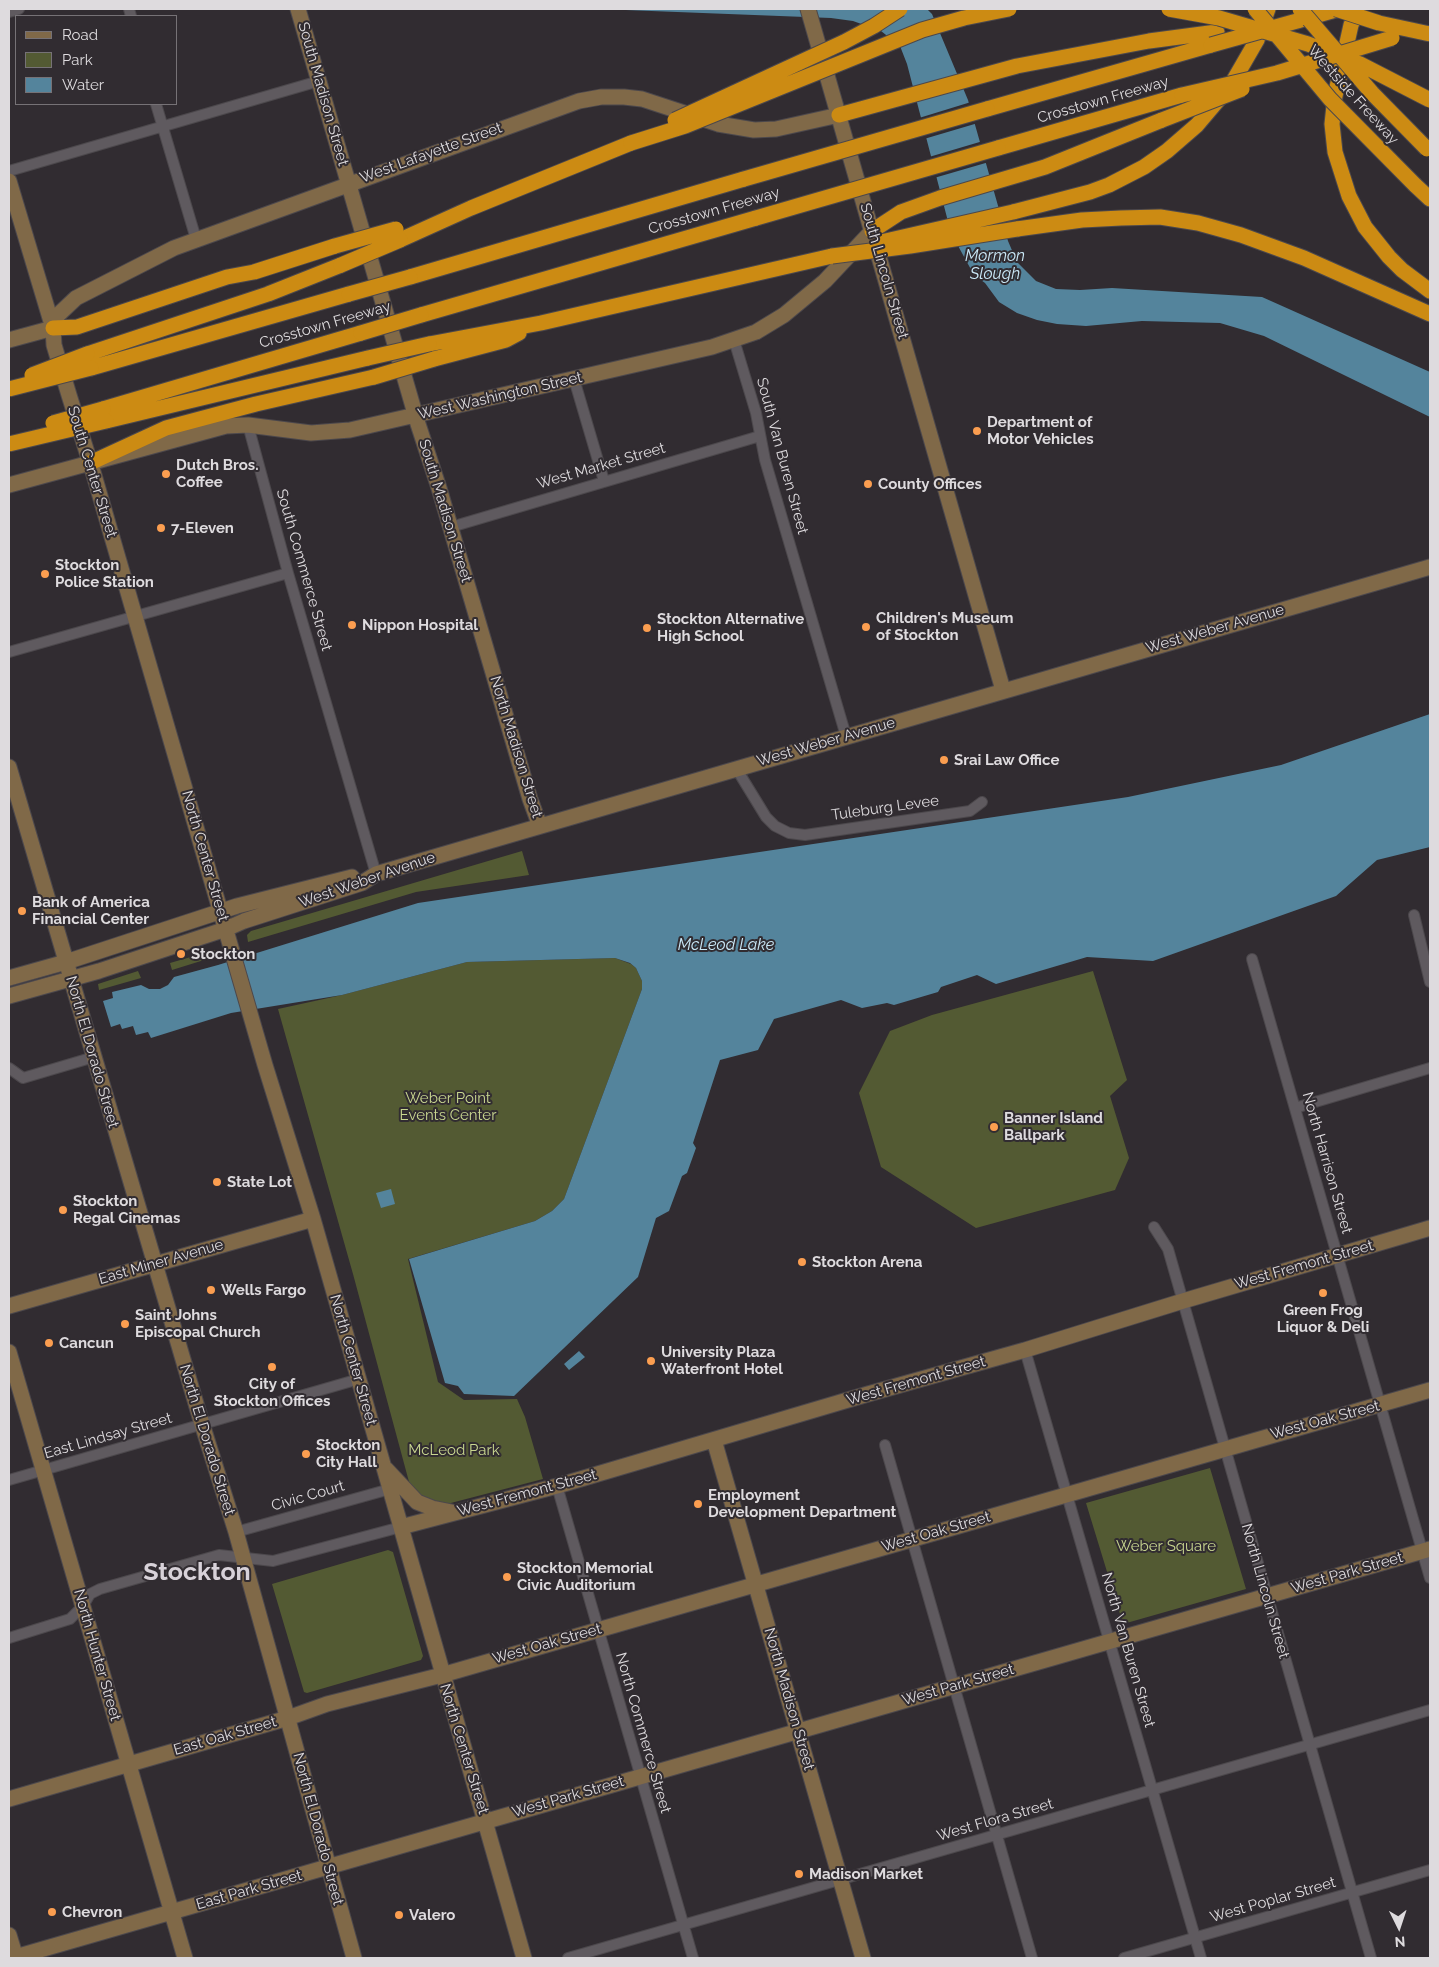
<!DOCTYPE html>
<style>
body{margin:0}
#map{position:relative;width:1439px;height:1967px;overflow:hidden;background:#312c31;font-family:Raleway,sans-serif}
canvas{display:block}
.frame{position:absolute;inset:0;border:10px solid #dedbde;pointer-events:none}
.legend{position:absolute;left:15px;top:15px;width:162px;height:90px;box-sizing:border-box;background:#312c31;border:1px solid #767276;margin:0;padding:6px 9px;list-style:none;font-size:15px;color:#dedbde}
.legend li{display:flex;align-items:center;gap:10px;height:25px}
.legend b{width:25px;border:1px solid #767276}
.north{position:absolute;left:1374px;top:1902px;width:50px;height:50px;-webkit-text-stroke:4px #312c31;paint-order:stroke;rotate:176deg;font-size:14px;font-weight:700;line-height:20px;text-align:center;color:#dedbde}
.north::after{content:'';display:block;margin:auto;width:18px;height:22px;background:#dedbde;clip-path:polygon(50% 0,100% 100%,50% 72%,0 100%)}
</style>
<div id="map">
<canvas width="1439" height="1967"></canvas>
<div class="frame"></div>
<ul class="legend">
<li><b style="height:6px;background:#806948"></b>Road</li>
<li><b style="height:14px;background:#535a33"></b>Park</li>
<li><b style="height:14px;background:#54849c"></b>Water</li>
</ul>
<div class="north">N</div>
</div>
<script>
const c = document.querySelector('canvas').getContext('2d');
c.lineJoin = 'round';
function fillPath(path, color) { c.fillStyle = color; c.fill(path, 'evenodd'); }
const poly = rows => new Path2D(rows.map(r => 'M' + r).join(''));
function trace(path, color, width, dash) { c.strokeStyle = color; c.lineWidth = width; c.lineCap = dash ? 'butt' : 'round'; c.setLineDash(dash || []); c.stroke(path); }
function drawText(font, color, halo, rows, align = 'center') {
  c.font = font + ' Raleway,sans-serif'; c.lineWidth = 4; c.setLineDash([]); c.textBaseline = 'middle'; c.strokeStyle = halo; c.fillStyle = color; for (const [text, x, y, turn = 0] of rows) {
    c.save(); c.translate(x, y); c.rotate((+turn || 0) * Math.PI / 180); c.textAlign = isNaN(turn) ? turn : align; if (halo) c.strokeText(text, 0, 0); c.fillText(text, 0, 0); c.restore();
  }
}
fillPath(poly([
 [522,851,529,875,416,892,248,942,247,935,251,931],
 [215,950,217,956,172,970,170,963],
 [615,958,631,964,636,968,642,981,642,989,564,1199,552,1211,535,1221,408,1259,438,1382,464,1400,517,1399,525,1417,543,1479,447,1504,427,1501,412,1493,353,1274,278,1009,342,995,467,962],
 [138,971,141,978,99,990,98,984],
 [1093,971,1127,1080,1110,1096,1129,1158,1115,1190,976,1228,881,1167,859,1093,890,1031,932,1015],
 [1210,1468,1246,1589,1123,1624,1086,1503],
 [388,1550,393,1552,423,1656,421,1660,307,1693,304,1692,272,1584]
]), '#535a33');
fillPath(poly([
 [600,9,927,9,932,14,968,100,1008,241,1017,262,1036,281,1056,289,1080,290,1112,288,1262,297,1430,372,1430,417,1264,336,1220,323,1142,321,1086,326,1057,324,1037,320,1017,313,999,302,985,283,974,275,951,233,907,64,900,46,881,31,853,21,831,18],
 [1430,714,1430,847,1377,860,1336,896,1153,961,1087,957,996,984,977,975,941,987,938,992,894,1005,887,1003,862,1008,841,1000,774,1019,758,1050,720,1060,693,1143,696,1148,687,1173,682,1176,669,1211,656,1218,638,1277,514,1396,464,1394,458,1386,445,1383,409,1259,535,1221,552,1211,564,1199,642,989,642,981,636,968,630,963,615,958,467,962,342,995,231,1013,151,1038,148,1032,136,1035,133,1026,122,1029,120,1024,111,1027,103,1001,113,998,112,992,141,985,149,989,160,989,168,985,174,977,218,965,418,903,1128,797,1281,765],
 [391,1189,395,1204,381,1208,376,1193],
 [579,1351,585,1357,569,1370,564,1364]
]), '#54849c');
fillPath(poly([
 [971,102,978,123,924,139,919,118],
 [983,141,989,162,934,178,929,157]
]), '#312c31');
const street = poly([
 [129,9,131,16],
 [9,12,19,9],
 [156,104,196,239],
 [9,171,319,81],
 [734,340,756,413,765,460,846,736],
 [574,379,604,481],
 [248,425,288,573,376,874],
 [451,527,760,436],
 [9,652,288,573],
 [736,768,766,817,775,826,789,833,805,835,970,811,982,802],
 [1414,915,1430,982],
 [1252,959,1430,1578],
 [9,1068,23,1078,94,1057],
 [1295,1108,1430,1068],
 [1154,1227,1168,1249,1371,1958],
 [1025,1350,1201,1958],
 [885,1445,1032,1958],
 [9,1480,359,1379],
 [557,1486,693,1958],
 [236,1532,390,1489],
 [9,1638,70,1619,83,1606,90,1594,100,1589,219,1555,273,1561,401,1527],
 [568,1958,1430,1710],
 [1124,1958,1430,1870]
]);
const secondary = poly([
 [298,9,418,424,439,488,530,799,540,826],
 [808,9,1003,690],
 [9,181,53,328,54,345,69,395,94,475,265,1065,313,1219,524,1958],
 [53,328,58,315,76,298,174,248,579,101,601,97,624,97,642,99,718,124,754,130,776,129,839,115],
 [9,340,53,328],
 [9,485,226,426,248,425,311,433,350,430,712,347,756,332,784,315,825,281,872,231],
 [9,767,202,1424,236,1532,354,1958],
 [9,978,66,962,237,906,352,877],
 [9,996,99,971,226,929,244,921,362,883,376,874,1430,567],
 [9,1306,313,1219],
 [9,1352,185,1958],
 [714,1440,863,1958],
 [386,1469,417,1502,432,1508,452,1512],
 [401,1527,557,1486,868,1394,1025,1350,1183,1301,1430,1228],
 [9,1799,288,1718,327,1704,442,1675,1430,1390],
 [9,1935,16,1958],
 [12,1958,1430,1549]
]);
const highway = poly([
 [1358,9,1351,25,1335,96,1332,124,1335,152,1349,196,1365,227,1389,257,1402,270,1430,291],
 [1297,21,1339,9],
 [987,109,1211,45],
 [839,115,1017,66,1149,41,1217,32],
 [998,148,1182,95],
 [1415,185,1430,199],
 [1013,212,1090,192,1109,185,1144,167,1167,151,1197,125,1231,85,1257,40,1268,9],
 [1017,229,1082,220,1121,218,1160,217,1198,223,1241,235,1304,258,1430,314],
 [872,231,901,212,940,198,1045,167,1162,120],
 [400,240,471,208,631,143],
 [410,277,744,179],
 [421,315,756,218],
 [53,328,77,327,227,277,254,272,335,246],
 [429,344,541,323,832,256],
 [87,354,268,294,341,265],
 [434,359,506,340,519,333],
 [91,368,349,294],
 [103,409,361,333],
 [106,421,368,358],
 [90,463,166,428,256,404,374,377]
]);
trace(street, '#4c484c', 12);
trace(secondary, '#4c484c', 17);
trace(highway, '#4c484c', 17);
trace(street, '#5f5a5f', 10);
trace(secondary, '#806948', 15);
trace(highway, '#cc8b13', 15);
const highwayBridge = poly([
 [1169,9,1219,18,1308,44,1360,64,1430,100],
 [1255,9,1330,99,1415,185],
 [1300,9,1372,93,1427,149],
 [1336,9,1379,23,1430,34],
 [1211,45,1297,21],
 [1182,95,1277,73,1392,38],
 [675,120,844,42,874,26,900,9],
 [1162,120,1242,89],
 [631,143,685,126,922,30,964,18,1009,9],
 [744,179,987,109],
 [756,218,998,148],
 [881,242,1013,212],
 [335,246,396,229],
 [832,256,910,246,1017,229],
 [341,265,400,240],
 [349,294,410,277],
 [361,333,421,315],
 [368,358,429,344],
 [32,375,87,354],
 [374,377,434,359],
 [9,389,91,368],
 [53,423,103,409],
 [9,444,106,421]
]);
trace(highwayBridge, '#4c484c', 17, []);
trace(highwayBridge, '#cc8b13', 15);
for (const [x, y, r, color] of [
 [977,431,5,"#fb9e50"],
 [166,474,5,"#fb9e50"],
 [868,484,5,"#fb9e50"],
 [161,528,5,"#fb9e50"],
 [45,574,5,"#fb9e50"],
 [352,625,5,"#fb9e50"],
 [866,627,5,"#fb9e50"],
 [647,628,5,"#fb9e50"],
 [944,760,5,"#fb9e50"],
 [22,911,5,"#fb9e50"],
 [181,954,5,"#fb9e50"],
 [994,1127,5,"#fb9e50"],
 [217,1182,5,"#fb9e50"],
 [63,1210,5,"#fb9e50"],
 [802,1262,5,"#fb9e50"],
 [211,1290,5,"#fb9e50"],
 [1323,1293,5,"#fb9e50"],
 [125,1324,5,"#fb9e50"],
 [49,1343,5,"#fb9e50"],
 [651,1361,5,"#fb9e50"],
 [272,1367,5,"#fb9e50"],
 [306,1454,5,"#fb9e50"],
 [698,1504,5,"#fb9e50"],
 [507,1577,5,"#fb9e50"],
 [799,1874,5,"#fb9e50"],
 [52,1912,5,"#fb9e50"],
 [399,1915,5,"#fb9e50"]
]) { const dot = new Path2D(); dot.arc(x, y, r, 0, 2 * Math.PI); c.fillStyle = color; c.fill(dot); trace(dot, '#312c31', 2); }
drawText('15px', '#dedbde', '#312c31', [
 ["South Madison Street",323,94,74],
 ["Westside Freeway",1353,95,48],
 ["Crosstown Freeway",1103,100,-16],
 ["West Lafayette Street",431,153,-20],
 ["Crosstown Freeway",714,211,-16],
 ["South Lincoln Street",884,271,74],
 ["Crosstown Freeway",325,325,-16],
 ["West Washington Street",500,396,-13],
 ["South Van Buren Street",782,456,75],
 ["West Market Street",601,466,-16],
 ["South Center Street",92,472,73],
 ["South Madison Street",445,511,73],
 ["South Commerce Street",304,570,74],
 ["West Weber Avenue",1215,629,-16],
 ["West Weber Avenue",826,742,-16],
 ["North Madison Street",516,747,73],
 ["Tuleburg Levee",885,808,-8],
 ["North Center Street",205,856,74],
 ["West Weber Avenue",367,880,-19],
 ["North El Dorado Street",92,1052,74],
 ["North Harrison Street",1327,1163,74],
 ["East Miner Avenue",161,1262,-16],
 ["West Fremont Street",1304,1265,-16],
 ["North Center Street",353,1360,74],
 ["West Fremont Street",916,1381,-16],
 ["West Oak Street",1325,1420,-15],
 ["East Lindsay Street",108,1436,-16],
 ["North El Dorado Street",207,1440,73],
 ["West Fremont Street",527,1493,-15],
 ["Civic Court",308,1496,-16],
 ["West Oak Street",936,1532,-16],
 ["West Park Street",1347,1573,-16],
 ["North Lincoln Street",1265,1591,74],
 ["West Oak Street",547,1644,-16],
 ["North Van Buren Street",1128,1650,74],
 ["North Hunter Street",97,1655,74],
 ["West Park Street",958,1685,-16],
 ["North Madison Street",789,1699,74],
 ["North Commerce Street",643,1733,74],
 ["East Oak Street",225,1736,-16],
 ["North Center Street",464,1749,73],
 ["West Park Street",568,1797,-16],
 ["West Flora Street",995,1820,-16],
 ["North El Dorado Street",318,1829,75],
 ["East Park Street",249,1890,-16],
 ["West Poplar Street",1273,1900,-16]
]);
drawText('bold 15px', '#dedbde', '#312c31', [
 ["Department of",987,422],
 ["Motor Vehicles",987,439],
 ["Dutch Bros.",176,465],
 ["Coffee",176,482],
 ["County Offices",878,484],
 ["7-Eleven",171,528],
 ["Stockton",55,565],
 ["Police Station",55,582],
 ["Children's Museum",876,618],
 ["of Stockton",876,635],
 ["Stockton Alternative",657,619],
 ["High School",657,636],
 ["Nippon Hospital",362,625],
 ["Srai Law Office",954,760],
 ["Bank of America",32,902],
 ["Financial Center",32,919],
 ["Stockton",191,954],
 ["Banner Island",1004,1118],
 ["Ballpark",1004,1135],
 ["State Lot",227,1182],
 ["Stockton",73,1201],
 ["Regal Cinemas",73,1218],
 ["Stockton Arena",812,1262],
 ["Wells Fargo",221,1290],
 ["Green Frog",1323,1310,"center"],
 ["Liquor & Deli",1323,1327,"center"],
 ["Saint Johns",135,1315],
 ["Episcopal Church",135,1332],
 ["Cancun",59,1343],
 ["University Plaza",661,1352],
 ["Waterfront Hotel",661,1369],
 ["City of",272,1384,"center"],
 ["Stockton Offices",272,1401,"center"],
 ["Stockton",316,1445],
 ["City Hall",316,1462],
 ["Employment",708,1495],
 ["Development Department",708,1512],
 ["Stockton Memorial",517,1568],
 ["Civic Auditorium",517,1585],
 ["Madison Market",809,1874],
 ["Chevron",62,1912],
 ["Valero",409,1915]
], 'left');
drawText('15px', '#c9d790', '#312c31', [
 ["Weber Point",448,1098],
 ["Events Center",448,1115],
 ["McLeod Park",454,1450],
 ["Weber Square",1166,1546]
]);
drawText('italic 16px', '#cbe9f8', '#312c31', [
 ["Mormon",995,256],
 ["Slough",995,274],
 ["McLeod Lake",726,945]
]);
drawText('bold 25px', '#d8d2d9', '#312c31', [
 ["Stockton",197,1572]
]);
</script>
